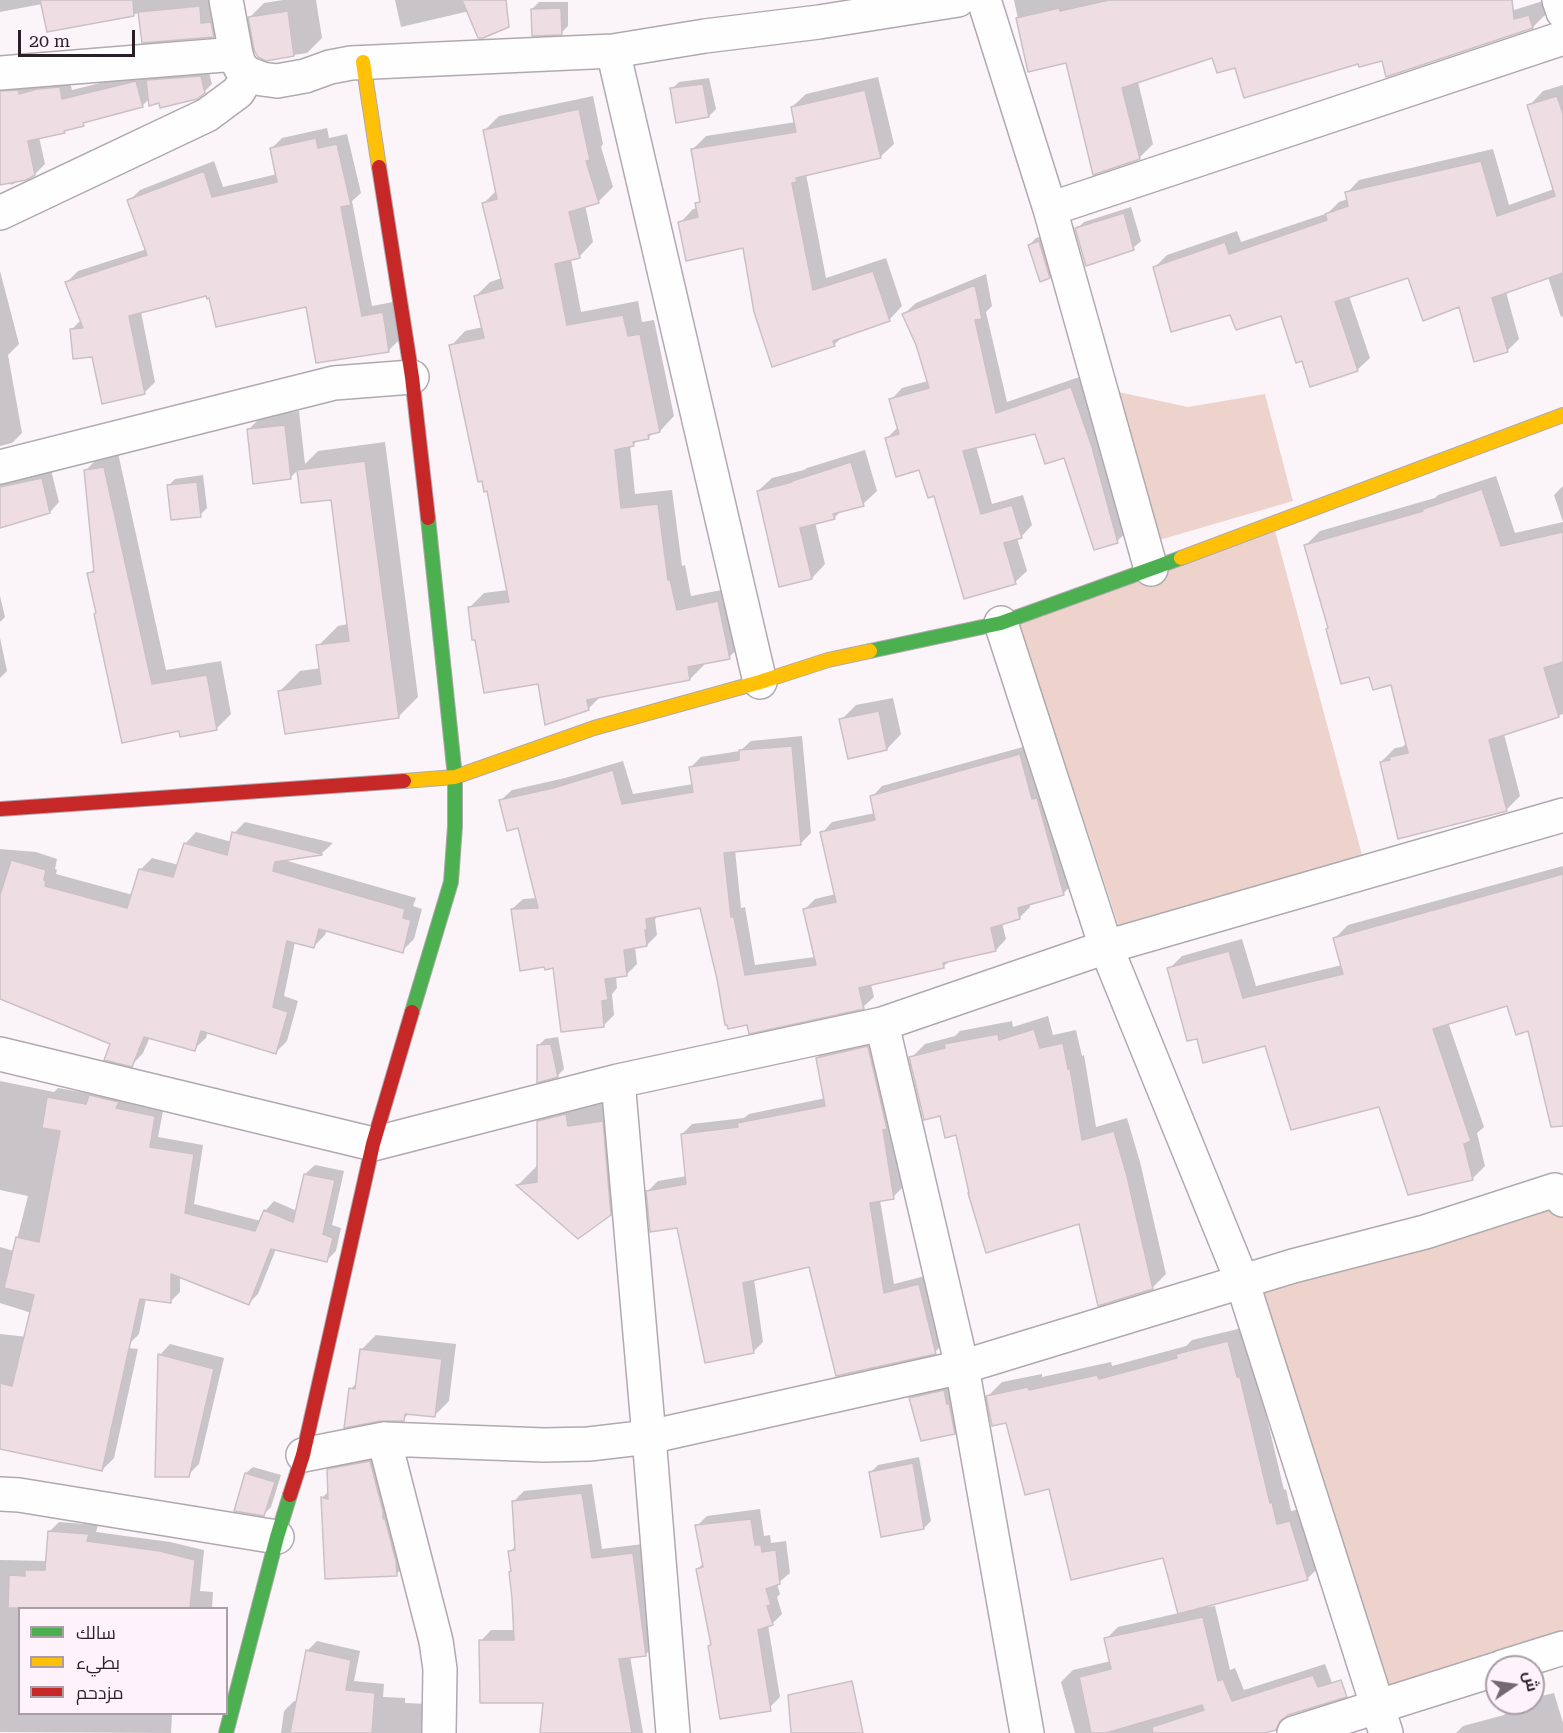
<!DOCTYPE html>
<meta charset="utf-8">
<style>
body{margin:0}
#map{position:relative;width:1563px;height:1733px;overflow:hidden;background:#fbf5fa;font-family:"Roboto Serif",Cairo,serif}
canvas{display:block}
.legend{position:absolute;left:18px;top:1607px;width:210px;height:108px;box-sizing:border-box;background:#fef2fb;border:2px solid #a99ea6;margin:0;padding:8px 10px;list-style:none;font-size:18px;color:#2a1f27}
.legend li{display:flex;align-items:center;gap:12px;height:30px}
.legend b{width:30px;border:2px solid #a99ea6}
.north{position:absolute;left:1485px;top:1655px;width:60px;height:60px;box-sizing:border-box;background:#fef2fb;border:2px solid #a99ea6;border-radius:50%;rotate:77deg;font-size:16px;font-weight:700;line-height:24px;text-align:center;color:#2a1f27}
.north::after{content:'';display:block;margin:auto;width:21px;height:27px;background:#736a71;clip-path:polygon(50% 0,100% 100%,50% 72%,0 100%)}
.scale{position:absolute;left:18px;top:30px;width:117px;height:27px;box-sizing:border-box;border:3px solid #2a1f27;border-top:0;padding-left:8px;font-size:18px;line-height:21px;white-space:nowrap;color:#2a1f27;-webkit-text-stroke:4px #fef2fb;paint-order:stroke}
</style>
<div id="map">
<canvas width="1563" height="1733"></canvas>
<ul class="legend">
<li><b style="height:8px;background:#4caf50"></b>سالك</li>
<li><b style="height:8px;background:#ffc107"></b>بطيء</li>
<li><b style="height:8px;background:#c62828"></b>مزدحم</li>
</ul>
<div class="north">ش</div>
<div class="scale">20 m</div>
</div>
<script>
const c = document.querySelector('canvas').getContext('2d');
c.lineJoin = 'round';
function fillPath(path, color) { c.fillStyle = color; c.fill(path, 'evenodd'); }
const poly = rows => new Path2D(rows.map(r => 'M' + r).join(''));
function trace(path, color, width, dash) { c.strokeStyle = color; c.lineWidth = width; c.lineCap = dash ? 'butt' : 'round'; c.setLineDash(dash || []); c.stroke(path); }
fillPath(poly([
 [1109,390,1188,407,1265,394,1293,501,1156,541],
 [1273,523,1366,870,1124,942,1017,618],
 [1563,1200,1563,1648,1382,1705,1242,1281]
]), '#eed3cd');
fillPath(poly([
 [0,0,211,0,225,24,213,36,140,13,48,30,42,4,0,12],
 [283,0,316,0,322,38,307,53,267,59,250,17,264,3],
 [395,0,497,0,491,6,401,27],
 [1014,0,1512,0,1514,10,1543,1,1547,13,1533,27,1383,59,1359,63,1237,66,1213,56,1138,82,1153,144,1139,158,1067,61,1029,70],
 [539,2,568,2,568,26,561,33,532,9],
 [208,69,212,84,204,92,160,101,150,98,142,106,86,121,83,124,67,129,64,131,39,137,45,164,35,174,11,185,10,182,0,184,0,92,48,80,69,78,72,90,145,72,148,81,155,74],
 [878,77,894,144,880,157,806,174,826,278,886,258,902,306,889,320,843,336,834,345,744,247,680,223,693,209,698,208,697,204,701,199,692,150,706,136,796,122,792,107,806,94],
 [709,78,716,109,709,116,672,89,679,82],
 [1563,85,1563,316,1561,317,1548,277,1506,292,1519,339,1507,351,1460,305,1409,276,1349,296,1370,358,1357,370,1303,359,1282,314,1231,313,1154,268,1167,255,1237,231,1241,242,1328,213,1339,202,1348,199,1347,193,1359,180,1493,149,1509,205,1554,189,1529,106,1543,91],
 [593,96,603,144,601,147,613,187,598,202,585,205,593,242,579,257,571,259,581,312,638,301,642,322,654,320,674,416,660,431,654,432,648,438,638,440,633,445,630,445,635,494,672,490,682,566,685,565,691,596,732,588,744,643,729,657,704,663,704,665,690,679,601,696,588,709,469,608,484,593,508,590,488,489,451,346,465,331,483,327,476,296,490,282,502,278,484,203,497,190,485,130,499,116],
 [327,128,329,138,347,134,361,193,352,201,372,306,393,302,399,340,388,351,307,305,210,296,208,294,141,312,155,382,144,393,93,356,72,329,82,319,67,282,78,271,147,249,129,201,140,190,214,161,223,187,277,174,271,149,282,138],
 [1131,207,1141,241,1133,248,1077,229,1084,222],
 [1046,235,1056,270,1049,277,1029,245,1036,238],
 [0,271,19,344,8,355,22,433,12,443,0,446],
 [986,274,992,306,986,312,1007,402,1082,376,1129,530,1117,541,1065,457,1036,432,976,446,992,504,1023,495,1032,525,1021,537,1017,538,1027,571,1015,582,935,494,920,468,887,438,899,426,891,400,902,388,928,381,917,344,904,314,916,303],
 [299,411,305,464,318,451,385,442,418,697,398,717,280,691,300,671,321,668,318,646,338,626,348,624,332,498,298,470,290,478,248,430,263,415],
 [865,450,877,491,863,504,841,511,834,518,815,522,825,564,812,578,758,491,772,478,804,470,807,468],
 [118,453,166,670,221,661,231,714,216,729,180,729,98,612,89,574,95,568,85,471,100,456],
 [51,470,59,502,50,512,0,527,0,473],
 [203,475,207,508,200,515,168,486,175,479],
 [1496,476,1515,533,1563,522,1554,495,1563,486,1563,714,1504,734,1520,796,1506,810,1381,762,1395,748,1402,747,1407,743,1392,683,1370,675,1330,628,1306,545,1320,531,1435,498,1438,495],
 [0,596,5,617,0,622],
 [0,638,7,671,0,678],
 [893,698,901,734,887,749,841,720,856,705],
 [802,736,811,833,800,844,735,850,741,908,745,907,755,965,815,957,804,910,815,899,836,894,822,833,832,822,875,813,872,797,882,786,1030,745,1073,883,1063,894,1029,903,1030,907,1019,918,1002,923,1006,939,996,950,950,960,943,967,871,984,874,997,863,1007,748,1023,718,979,702,906,657,915,655,920,657,935,647,945,635,947,637,964,627,974,616,976,617,988,612,994,614,1015,604,1025,554,966,512,909,523,899,537,898,519,826,501,800,512,790,565,778,623,761,633,794,693,784,690,768,701,757,740,751,751,741],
 [245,822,333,843,321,854,284,860,416,898,413,906,422,909,414,939,402,951,327,929,325,935,314,946,295,942,284,996,298,1001,287,1041,275,1053,208,1031,206,1038,194,1049,150,1037,143,1053,132,1065,112,1043,0,998,0,849,36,852,57,859,55,869,57,870,56,874,133,895,140,870,152,858,179,865,185,844,196,832,232,842,234,833],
 [1563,866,1563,1112,1529,1029,1508,1004,1448,1022,1484,1127,1477,1133,1485,1166,1472,1179,1380,1106,1266,1045,1198,1037,1169,969,1182,956,1242,939,1256,986,1342,965,1335,938,1348,925],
 [1048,1016,1053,1035,1076,1030,1082,1056,1084,1055,1096,1127,1127,1118,1140,1162,1166,1274,1152,1288,1080,1223,957,1134,941,1114,911,1058,925,1044,955,1036,960,1031,1012,1021,1013,1027],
 [558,1037,564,1069,557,1076,538,1046,545,1039],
 [878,1037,903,1187,893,1197,880,1200,894,1284,929,1275,945,1342,935,1352,810,1265,754,1279,763,1342,753,1352,678,1226,648,1191,658,1181,687,1176,682,1134,692,1124,744,1118,749,1114,826,1098,817,1058,827,1048],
 [0,1081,54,1092,58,1088,92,1094,100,1086,164,1106,158,1137,203,1145,194,1204,261,1221,265,1211,274,1201,297,1211,305,1174,315,1165,344,1171,332,1225,341,1228,336,1251,327,1260,276,1249,258,1294,249,1303,180,1275,180,1292,170,1302,146,1299,139,1334,129,1344,0,1303,0,1247,14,1251,28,1196,0,1190],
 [587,1093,589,1106,623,1100,631,1192,610,1214,518,1185,538,1165,538,1122,560,1100],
 [1242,1328,1254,1364,1284,1490,1286,1489,1291,1511,1304,1508,1321,1565,1307,1579,1207,1605,1208,1607,1215,1606,1230,1670,1235,1668,1244,1690,1325,1664,1335,1691,1288,1714,1275,1728,1247,1733,1075,1733,1061,1682,1073,1670,1111,1661,1106,1639,1118,1627,1179,1613,1164,1557,1050,1487,1007,1422,988,1396,1002,1382,1042,1374,1042,1377,1111,1362,1112,1366,1186,1346,1192,1340],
 [0,1334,138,1349,114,1458,102,1470,0,1448],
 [376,1335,456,1344,449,1401,434,1416,410,1413,403,1419,380,1419,351,1389,358,1381,362,1349],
 [170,1344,224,1358,199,1464,188,1475,160,1355],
 [951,1384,961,1425,954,1432,911,1398,918,1391],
 [385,1447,411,1560,396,1574,323,1497,329,1491,328,1470,343,1455],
 [919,1457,931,1521,924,1528,871,1472,878,1465],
 [253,1467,281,1475,271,1507,264,1514,246,1473],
 [592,1484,602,1549,643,1544,656,1644,646,1654,630,1656,643,1733,542,1733,545,1701,481,1641,491,1630,515,1630,513,1570,510,1552,516,1545,514,1501,524,1491],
 [760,1509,764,1536,770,1535,771,1543,786,1541,790,1573,777,1584,780,1594,777,1597,782,1614,772,1624,768,1625,780,1697,770,1707,712,1644,697,1569,704,1563,697,1526,707,1516],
 [59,1522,98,1525,96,1532,170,1542,204,1550,200,1591,213,1592,212,1608,20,1608,20,1714,172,1714,171,1733,0,1732,0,1560,47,1561,49,1532],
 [317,1641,360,1651,354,1681,384,1684,383,1697,405,1698,405,1703,430,1704,433,1733,281,1733,284,1711,294,1701,298,1702,307,1651],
 [1554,1693,1563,1723,1563,1733,1456,1733,1463,1726,1504,1715,1514,1703,1533,1703,1533,1698]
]), '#0003');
const building = poly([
 [40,0,133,0,134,16,47,32,40,0],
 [462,0,506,0,509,27,483,38,478,38,462,0],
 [1109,0,1512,0,1514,19,1529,15,1533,28,1386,77,1382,61,1359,67,1358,64,1244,98,1235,68,1217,73,1212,58,1122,88,1140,159,1093,175,1066,63,1028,72,1016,18,1059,8,1060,11,1109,0],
 [200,6,201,23,211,22,214,37,142,43,138,12,200,6],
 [561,8,562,35,532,36,531,9,561,8],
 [288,11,294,56,266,61,258,57,254,50,248,17,288,11],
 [201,76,205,93,197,99,160,108,159,103,149,106,146,80,201,76],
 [136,81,143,107,83,123,84,126,64,131,65,133,28,141,35,175,26,180,0,185,0,91,18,90,19,94,37,89,60,87,62,99,136,81],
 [703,84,709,117,676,123,670,88,703,84],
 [865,90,881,158,796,178,797,182,792,183,813,290,873,271,890,321,833,341,835,346,772,367,754,312,743,248,686,261,678,222,698,217,695,203,700,202,691,149,796,132,791,107,865,90],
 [1557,96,1563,114,1563,273,1492,298,1508,352,1474,362,1459,307,1423,321,1408,278,1335,302,1358,371,1310,387,1302,361,1296,363,1281,316,1236,330,1230,315,1171,332,1153,267,1225,242,1229,254,1327,220,1325,214,1348,206,1345,192,1481,161,1497,216,1555,196,1527,105,1557,96],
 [579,109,590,160,586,161,599,203,569,212,580,258,555,264,567,325,623,315,628,336,640,334,660,432,648,435,649,439,633,442,634,446,615,450,621,508,658,504,668,580,670,579,677,610,718,601,730,659,688,667,690,680,587,700,589,710,545,725,538,684,484,693,475,640,472,640,468,607,509,602,487,491,484,492,482,481,478,482,449,345,484,338,474,296,503,288,482,203,497,199,483,130,579,109],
 [316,138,318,148,337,144,351,205,341,207,362,316,383,312,389,352,316,363,306,307,216,327,209,298,207,299,206,296,129,316,145,394,102,404,92,357,73,359,70,329,83,328,65,282,147,255,127,200,204,171,212,197,277,182,270,148,316,138],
 [1124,213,1134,250,1086,266,1075,228,1124,213],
 [1039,241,1050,278,1040,282,1028,245,1039,241],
 [975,285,982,319,975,320,996,413,1071,387,1092,447,1118,543,1094,550,1064,458,1045,464,1035,434,963,451,981,514,1012,505,1022,538,1004,543,1016,584,964,599,934,496,928,498,919,470,896,477,885,438,899,434,889,399,929,388,916,345,902,314,975,285],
 [285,425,291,479,253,484,247,429,285,425],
 [365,461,399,718,285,734,278,691,321,684,316,645,349,641,331,500,301,503,297,470,365,461],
 [851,462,864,506,833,514,835,519,800,528,812,579,779,587,757,491,792,482,792,481,851,462],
 [104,467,152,684,207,675,217,730,180,737,179,731,122,743,94,614,96,613,87,573,94,572,84,470,104,467],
 [42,478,50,513,0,528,0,487,42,478],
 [197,482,201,517,171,520,167,485,197,482],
 [1482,489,1501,546,1563,532,1563,662,1544,668,1559,717,1489,740,1507,811,1398,839,1380,762,1390,760,1389,757,1408,753,1391,685,1373,690,1369,677,1341,684,1326,629,1328,628,1304,545,1423,511,1423,509,1482,489],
 [879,711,887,750,848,759,839,719,879,711],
 [792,746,801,845,724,853,731,917,734,917,745,975,816,965,803,909,836,902,820,832,875,820,870,796,1020,754,1032,799,1037,798,1064,895,1018,908,1020,919,991,928,996,951,943,963,944,968,859,988,864,1009,749,1034,747,1025,728,1029,727,1025,725,1025,717,979,700,908,646,919,647,930,645,930,647,946,624,950,627,976,605,979,608,1000,602,1001,604,1027,561,1032,553,968,545,970,544,967,520,971,511,909,538,908,518,828,507,831,499,800,553,788,613,770,622,804,693,792,689,767,739,760,739,750,792,746],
 [232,832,322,854,322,855,275,862,273,871,405,909,403,918,411,920,403,953,319,929,314,948,287,941,273,1007,288,1012,276,1054,201,1031,195,1051,144,1037,132,1067,104,1060,110,1044,0,999,0,895,11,860,46,870,44,880,46,881,45,886,127,908,139,869,173,877,184,843,227,855,232,832],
 [1563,874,1563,1126,1551,1127,1528,1031,1516,1035,1507,1006,1433,1029,1471,1141,1464,1144,1473,1180,1408,1195,1379,1107,1291,1130,1265,1046,1203,1063,1197,1039,1187,1041,1167,968,1229,951,1243,998,1343,974,1333,938,1563,874],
 [1034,1029,1040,1048,1063,1043,1068,1069,1070,1068,1082,1140,1114,1131,1127,1176,1153,1289,1098,1306,1079,1224,986,1253,968,1193,969,1193,956,1135,945,1138,940,1116,924,1120,909,1057,945,1048,944,1044,998,1034,999,1040,1034,1029],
 [551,1044,558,1077,537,1083,537,1045,551,1044],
 [868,1046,887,1129,883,1130,894,1199,870,1203,884,1293,919,1284,936,1354,836,1376,809,1267,743,1283,754,1353,705,1363,677,1228,650,1232,646,1191,686,1184,681,1134,738,1127,737,1123,825,1106,816,1058,868,1046],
 [89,1095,119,1102,116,1108,155,1116,150,1147,194,1154,185,1213,255,1231,264,1210,293,1222,304,1174,335,1180,323,1234,333,1238,327,1262,271,1249,249,1305,171,1274,171,1303,140,1299,102,1471,0,1449,0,1383,12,1386,34,1295,4,1288,16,1237,39,1242,60,1131,42,1128,47,1097,86,1104,89,1095],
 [566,1114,568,1126,603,1121,611,1215,578,1239,516,1185,537,1182,537,1121,566,1114],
 [1228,1341,1237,1377,1240,1377,1270,1503,1272,1502,1277,1524,1290,1521,1308,1580,1178,1614,1163,1558,1071,1580,1049,1489,1025,1495,1006,1423,992,1426,986,1396,1028,1387,1029,1390,1097,1375,1099,1379,1177,1358,1176,1354,1228,1341],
 [360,1349,442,1359,435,1417,405,1414,404,1421,381,1421,344,1428,349,1388,355,1389,360,1349],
 [158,1354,214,1369,189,1477,155,1477,158,1354],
 [944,1390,947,1404,949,1403,955,1434,921,1441,909,1398,944,1390],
 [370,1461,383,1511,383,1519,385,1519,396,1561,397,1576,325,1579,321,1497,328,1499,327,1469,370,1461],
 [913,1463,924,1529,881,1537,869,1472,913,1463],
 [245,1473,275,1482,264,1516,234,1511,245,1473],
 [582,1493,592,1558,633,1553,646,1656,619,1659,632,1733,540,1733,543,1703,480,1703,479,1640,514,1640,512,1598,509,1572,511,1571,508,1551,515,1550,512,1501,582,1493],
 [751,1519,755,1545,761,1545,762,1552,776,1550,780,1584,766,1589,771,1605,767,1606,773,1625,758,1630,771,1711,720,1719,708,1646,711,1645,696,1569,703,1567,695,1525,751,1519],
 [48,1531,89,1534,87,1541,160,1551,195,1560,190,1608,8,1608,9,1575,25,1576,25,1570,45,1570,48,1531],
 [1203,1617,1218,1681,1223,1679,1232,1701,1313,1675,1318,1687,1341,1680,1347,1697,1288,1715,1280,1721,1276,1730,1265,1733,1153,1733,1152,1727,1204,1710,1202,1705,1106,1733,1091,1733,1079,1677,1111,1669,1104,1638,1203,1617],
 [306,1650,351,1660,346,1690,375,1693,372,1733,290,1733,306,1650],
 [852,1681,863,1733,791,1733,788,1695,852,1681]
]);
fillPath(building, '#eedee3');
trace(building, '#cbc1c5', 1.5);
const street = poly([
 [226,0,236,54,240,67,249,74,262,79,277,81,305,76,330,67,351,63,613,51,705,36,819,22,958,0],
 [984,0,1050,209,1151,569],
 [1559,0,1563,12],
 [613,51,760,682],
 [0,73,236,54],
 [1050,209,1563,38],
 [0,213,207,115,238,92,249,74],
 [0,467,334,383,412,377],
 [1001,623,1106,947,1242,1281,1386,1733],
 [882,1024,962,1367,1027,1733],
 [0,1054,373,1144,618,1081,882,1024,1106,947,1563,815],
 [618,1081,649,1437,673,1733],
 [384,1439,436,1641,440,1669,439,1733],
 [303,1455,384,1439,544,1445,589,1444,649,1437,962,1367,1293,1266,1425,1232,1555,1190,1563,1200],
 [0,1494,19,1495,277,1537],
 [1502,1667,1563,1648],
 [1294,1733,1497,1669]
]);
const fast = poly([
 [870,651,1001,623,1181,558],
 [412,1012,451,882,455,826,455,777,428,518],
 [226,1733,277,1537,290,1495]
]);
const slow = poly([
 [363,62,379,167],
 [1181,558,1563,415],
 [404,781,455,777,594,728,760,682,828,660,870,651]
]);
const jam = poly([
 [379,167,412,377,428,518],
 [0,809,404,781],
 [290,1495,303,1455,373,1144,412,1012]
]);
trace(street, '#b0a9af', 36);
trace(fast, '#b0a9af', 16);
trace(slow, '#b0a9af', 16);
trace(jam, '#b0a9af', 16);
trace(street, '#fefefe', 33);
trace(fast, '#4caf50', 14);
trace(slow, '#ffc107', 14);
trace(jam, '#c62828', 14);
</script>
